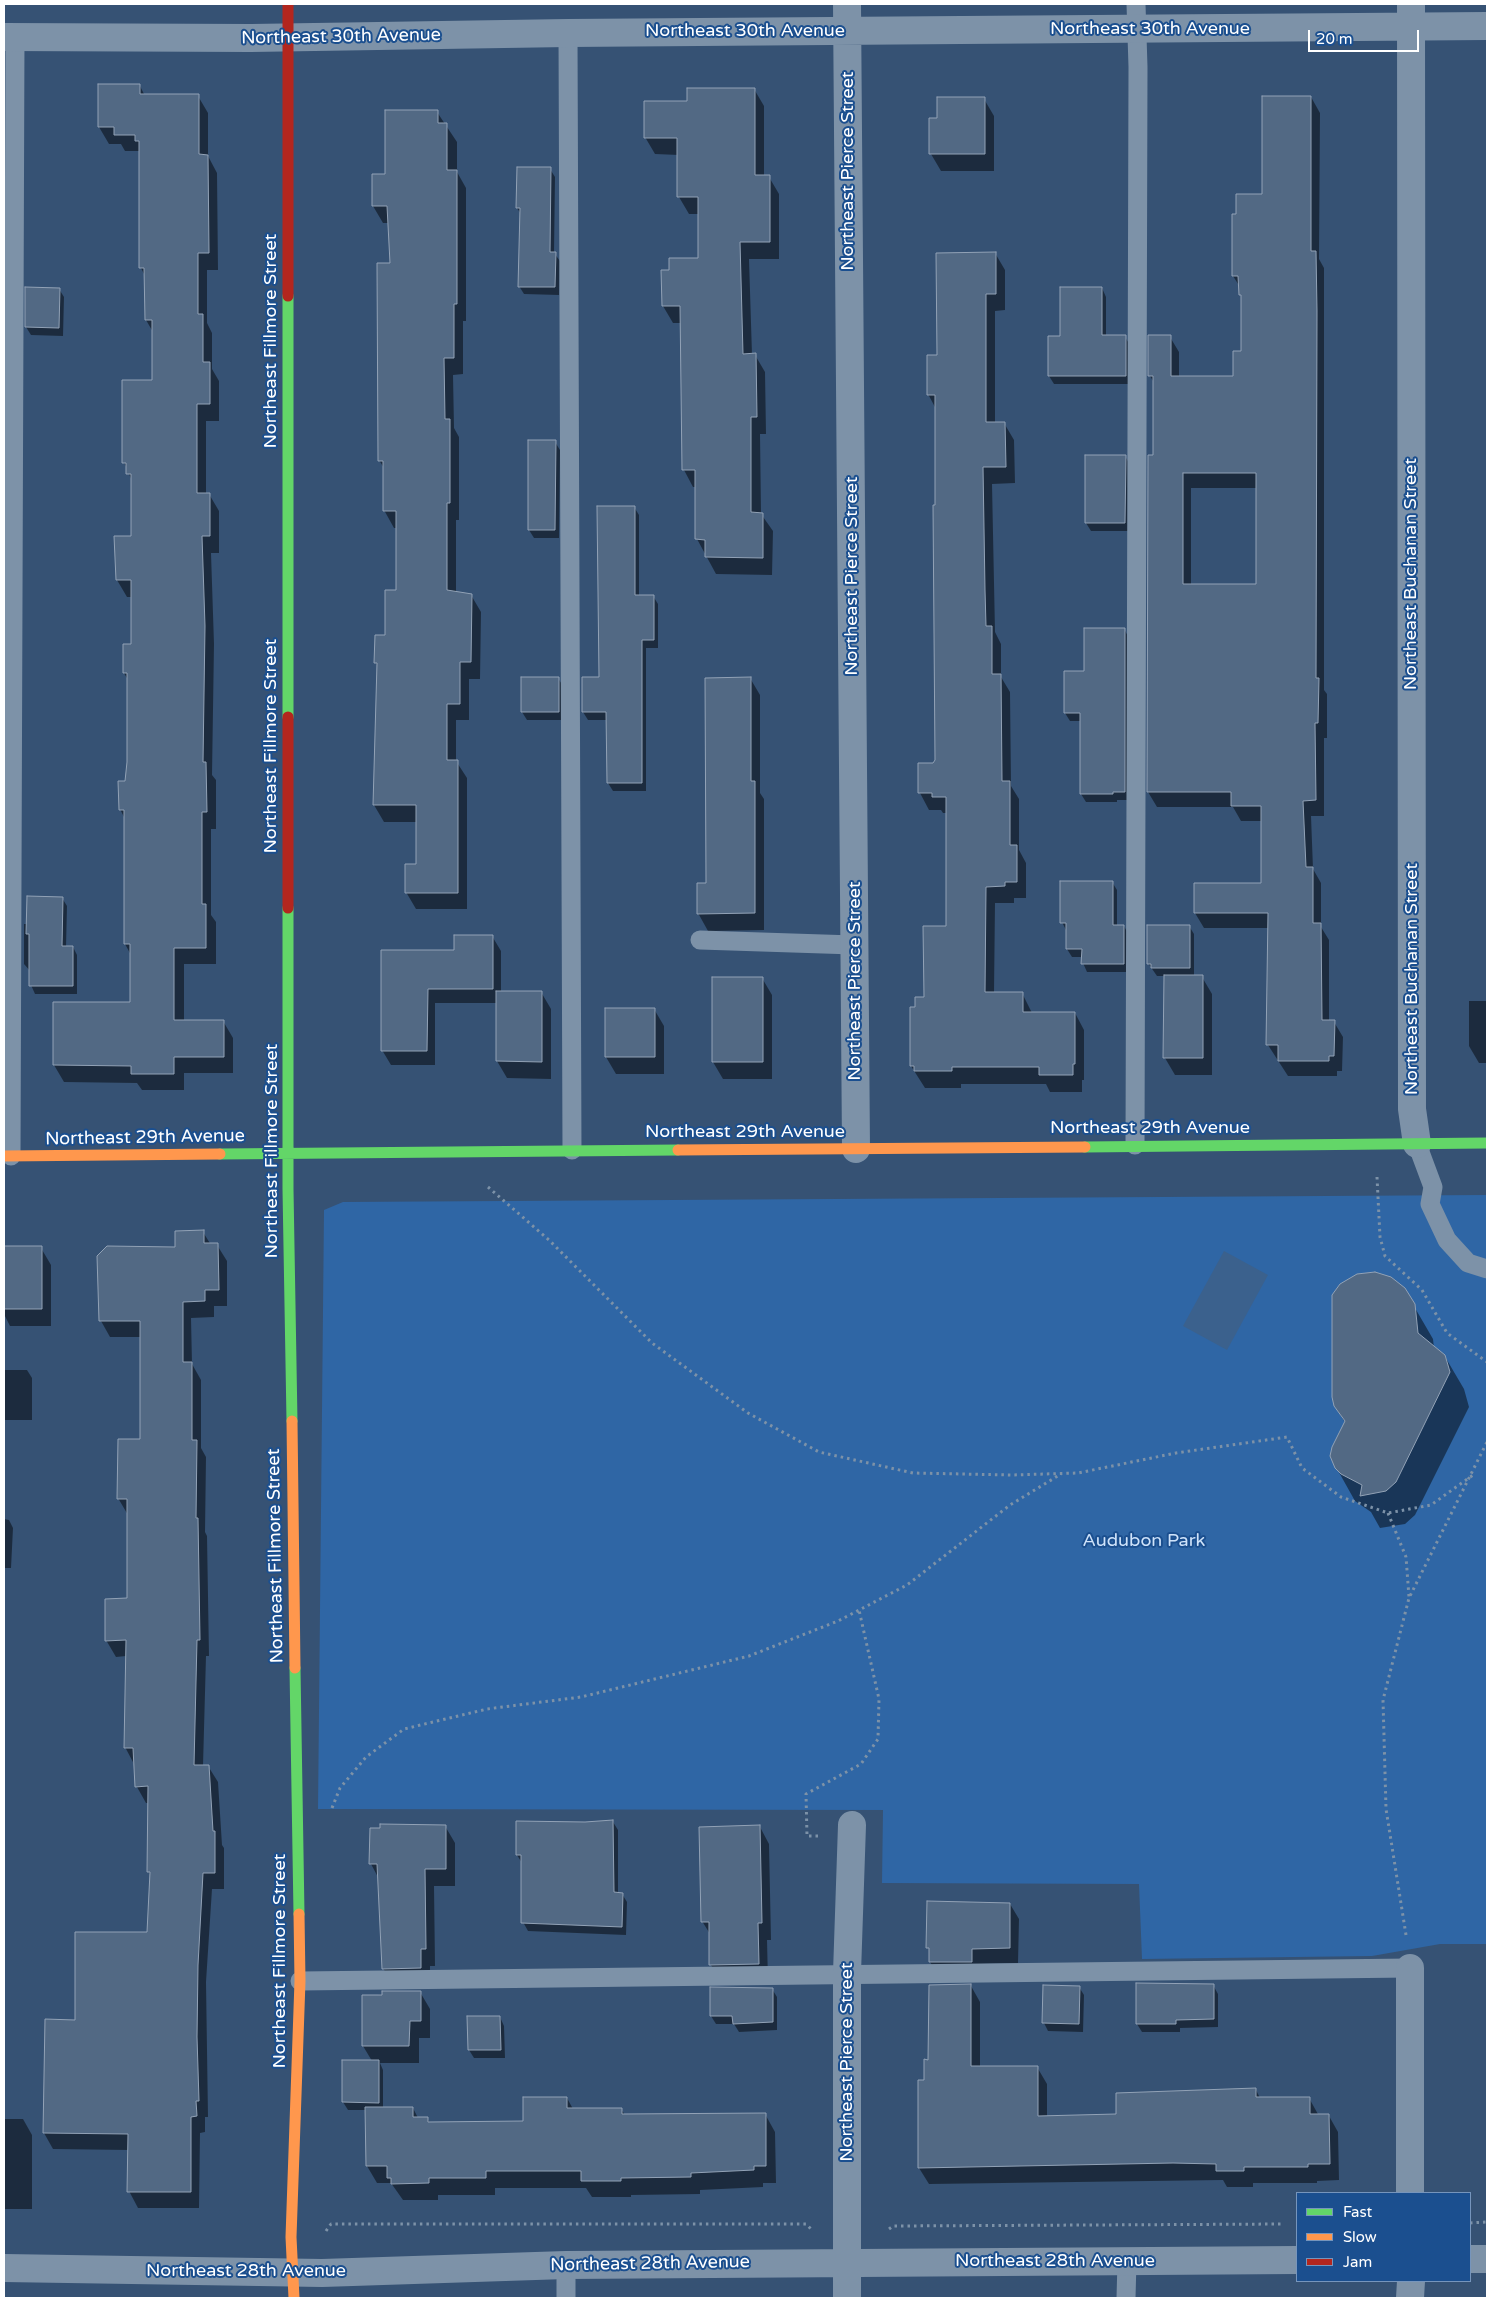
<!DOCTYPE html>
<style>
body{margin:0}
#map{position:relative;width:1491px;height:2302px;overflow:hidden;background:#365274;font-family:"Varela Round",sans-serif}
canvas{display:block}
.frame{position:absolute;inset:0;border:5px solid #fff;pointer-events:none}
.legend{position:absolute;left:1296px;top:2192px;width:175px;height:90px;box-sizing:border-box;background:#1b4f8f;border:1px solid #7695bc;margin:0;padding:6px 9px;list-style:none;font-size:15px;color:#fff}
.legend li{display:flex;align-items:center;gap:10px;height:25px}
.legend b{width:25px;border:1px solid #7695bc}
.scale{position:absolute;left:1308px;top:30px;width:111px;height:22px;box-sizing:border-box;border:2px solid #fff;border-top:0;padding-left:6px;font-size:15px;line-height:18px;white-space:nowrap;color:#fff;-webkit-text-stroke:4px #1b4f8f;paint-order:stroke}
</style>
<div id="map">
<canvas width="1491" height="2302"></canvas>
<div class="frame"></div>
<ul class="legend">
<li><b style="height:6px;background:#63d668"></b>Fast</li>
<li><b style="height:6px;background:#ff974d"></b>Slow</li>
<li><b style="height:6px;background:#b3261e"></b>Jam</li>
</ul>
<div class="scale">20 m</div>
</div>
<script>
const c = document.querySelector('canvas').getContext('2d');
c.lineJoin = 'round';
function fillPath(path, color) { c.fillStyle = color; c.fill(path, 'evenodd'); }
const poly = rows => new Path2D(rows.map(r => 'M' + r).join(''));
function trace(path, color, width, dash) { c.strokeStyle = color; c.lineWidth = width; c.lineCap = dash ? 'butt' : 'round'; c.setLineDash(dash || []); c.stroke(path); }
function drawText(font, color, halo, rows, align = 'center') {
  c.font = font + ' "Varela Round",sans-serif'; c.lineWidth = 4; c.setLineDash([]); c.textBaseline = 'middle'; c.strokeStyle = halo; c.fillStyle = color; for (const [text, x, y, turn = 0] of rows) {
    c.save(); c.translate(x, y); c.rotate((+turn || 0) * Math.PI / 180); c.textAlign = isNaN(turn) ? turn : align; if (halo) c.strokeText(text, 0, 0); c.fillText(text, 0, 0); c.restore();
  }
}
fillPath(poly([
 [1487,1195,1487,1944,1440,1944,1372,1956,1142,1959,1139,1884,882,1883,883,1810,318,1809,324,1210,343,1202]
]), '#2f66a5');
fillPath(poly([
 [1224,1251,1268,1275,1227,1350,1183,1326]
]), '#3b618d');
fillPath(poly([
 [140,86,145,96,198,96,208,113,208,156,217,173,218,270,207,270,207,323,212,333,212,369,219,381,219,421,206,421,206,494,209,494,219,511,219,553,211,553,214,644,212,775,216,780,216,829,211,829,211,915,216,922,216,964,184,964,184,1021,223,1021,233,1038,233,1073,184,1073,184,1090,142,1090,137,1083,64,1082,54,1065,131,1004,131,955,125,944,125,819,120,809,127,783,128,762,128,680,124,673,132,645,132,597,127,597,117,580,132,537,132,481,124,462,154,382,153,332,146,320,145,276,141,268,140,151,125,151,121,144,109,144,99,127],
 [754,89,764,106,764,177,769,177,779,194,779,259,749,259,752,355,755,355,765,372,766,434,760,434,761,514,773,531,772,575,716,574,697,539,697,487,693,487,684,470,681,323,673,323,663,306,662,272,670,272,700,259,700,214,689,214,679,197,679,155,655,154,645,137,688,102],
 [1311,97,1320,113,1319,259,1324,268,1324,690,1327,694,1327,738,1324,738,1324,816,1311,816,1313,869,1321,883,1321,927,1329,940,1329,1022,1334,1022,1343,1037,1342,1071,1337,1071,1337,1076,1288,1076,1268,1045,1269,928,1204,928,1195,913,1263,884,1262,821,1241,821,1233,807,1157,807,1148,792,1155,456,1155,384,1150,376,1170,337,1179,352,1179,377,1234,377,1243,352,1243,299,1240,287,1233,276,1237,215,1263,195],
 [1191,488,1257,488,1257,586,1191,586],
 [984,99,994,116,994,171,941,171,931,154,938,119],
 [437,112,457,142,457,172,466,188,466,321,463,321,463,374,453,375,454,428,459,437,459,520,456,520,456,593,471,595,481,612,480,679,469,679,469,720,456,720,456,761,467,778,467,909,416,909,406,892,417,865,417,822,384,822,374,805,378,667,376,663,376,636,386,636,397,591,397,528,394,528,384,510,384,468,379,460,391,264,389,223,383,223,373,206,386,175],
 [550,169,555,177,554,253,560,261,559,295,524,294,519,286,521,214,517,208],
 [995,253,1005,270,1005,310,995,311,995,423,1004,423,1014,440,1015,483,992,484,995,632,1001,644,1001,677,1010,692,1011,786,1019,799,1019,850,1026,863,1026,898,1014,898,1014,903,995,903,994,993,1022,993,1032,1013,1075,1013,1084,1030,1084,1080,1082,1080,1082,1092,1050,1092,1046,1084,961,1084,961,1088,925,1088,911,1066,925,998,947,927,947,813,943,813,941,810,929,810,920,793,936,761,936,409,928,394,939,356],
 [1102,288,1106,297,1106,337,1125,337,1130,345,1130,384,1054,384,1049,376,1062,337],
 [27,289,59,289,64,297,63,336,31,335,26,327],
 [4,294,7,300,7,335,4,335],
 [555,442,560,450,559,538,534,538,529,530],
 [1125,456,1130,465,1130,531,1091,531,1086,523],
 [634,507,639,515,639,596,653,596,658,604,658,648,646,648,646,791,613,791,608,783,607,720,588,720,583,712,600,678],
 [1124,629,1129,638,1129,800,1117,800,1117,802,1086,802,1081,794,1081,721,1070,721,1065,713,1065,673,1085,673],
 [558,678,563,686,563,720,527,720,522,712],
 [750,678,760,695,760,793,764,799,764,930,708,931,698,913,707,884],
 [1112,882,1117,890,1117,926,1124,926,1128,934,1128,972,1087,972,1083,963,1083,957,1072,957,1067,949,1067,932,1062,922],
 [62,898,67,906,66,947,73,947,77,955,77,994,35,994,31,985,31,972,24,964,24,924,27,924],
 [1189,926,1194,934,1194,977,1202,977,1212,994,1212,1075,1175,1075,1165,1058,1165,976,1157,976,1148,963],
 [492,936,501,951,501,992,541,992,551,1009,551,1079,507,1078,497,1061,497,1003,435,1003,435,1065,391,1065,382,1050,456,951],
 [713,978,762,978,772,995,772,1079,723,1079,713,1062],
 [1469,1001,1487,1001,1487,1063,1479,1063,1469,1046],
 [606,1009,654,1009,664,1026,664,1074,616,1074,606,1057],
 [203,1232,211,1245,217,1245,227,1261,227,1306,214,1306,214,1317,191,1318,192,1364,201,1380,201,1448,206,1457,205,1532,207,1536,209,1656,206,1656,203,1766,208,1766,218,1782,222,1845,224,1848,224,1889,212,1889,206,1982,208,2117,205,2117,205,2132,200,2133,199,2208,138,2208,129,2191,129,2150,53,2149,44,2133,77,2021,148,1933,151,1877,149,1872,149,1803,146,1803,137,1787,134,1764,125,1747,126,1656,116,1657,106,1640,128,1600,128,1515,118,1498,141,1441,141,1337,110,1337,101,1321,177,1249],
 [41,1248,51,1265,51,1326,10,1326,4,1314,4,1249],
 [1404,1289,1433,1339,1434,1348,1444,1355,1464,1389,1469,1407,1415,1515,1405,1524,1380,1528,1371,1512,1355,1501,1336,1467,1346,1424,1335,1406],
 [4,1370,27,1370,32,1378,32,1420,4,1420],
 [4,1519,9,1520,13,1528,11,1568,4,1568],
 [613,1822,618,1830,618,1894,622,1894,627,1902,626,1935,528,1931,523,1922,522,1863,517,1855,585,1824],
 [445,1826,455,1843,455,1886,434,1886,435,1966,430,1966,430,1985,393,1986,383,1968,379,1879,371,1864],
 [760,1827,769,1844,771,1940,767,1940,768,1981,720,1982,711,1965,710,1934,702,1921],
 [1010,1904,1019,1919,1018,1963,980,1964,939,1977,930,1962,931,1953,928,1947],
 [1213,1985,1218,1994,1218,2027,1180,2028,1180,2032,1142,2032,1137,2024],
 [971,1986,980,2002,980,2067,1037,2067,1047,2084,1047,2117,1117,2115,1256,2090,1260,2098,1309,2098,1319,2116,1329,2116,1338,2132,1339,2180,1317,2181,1317,2183,1253,2183,1253,2187,1227,2187,1223,2180,929,2184,919,2168,925,2082,929,2061],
 [1079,1987,1084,1995,1083,2032,1048,2031,1044,2023],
 [772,1989,777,1997,777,2030,739,2032,734,2024,716,2024,711,2016],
 [420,1992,430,2009,430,2038,419,2038,419,2063,380,2063,383,2070,383,2108,413,2108,418,2118,427,2118,430,2123,524,2122,567,2098,573,2109,621,2109,625,2115,765,2114,775,2132,776,2183,763,2183,763,2187,700,2190,700,2194,631,2195,631,2197,592,2197,586,2188,495,2188,495,2195,438,2195,438,2200,403,2200,391,2183,377,2183,367,2166,366,2110,348,2110,343,2102,372,2061,363,2046,363,1996],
 [500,2017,504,2026,505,2058,474,2058,469,2050],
 [4,2119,23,2119,32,2135,32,2209,4,2209]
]), '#0007');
const building = poly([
 [98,84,140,84,140,94,199,94,199,154,208,155,209,253,198,253,198,314,203,314,203,362,210,362,210,404,197,404,197,493,210,493,210,536,202,536,205,626,203,762,206,762,207,812,202,812,202,904,206,904,206,948,174,948,174,1020,224,1020,224,1057,174,1057,174,1074,131,1074,131,1066,53,1065,53,1002,130,1002,130,944,124,944,124,810,119,810,118,781,125,781,127,762,127,673,123,673,123,644,131,644,131,580,116,580,114,536,131,536,131,474,126,474,126,463,122,463,122,380,152,380,152,320,145,320,144,268,139,268,139,141,135,141,135,135,114,135,114,127,98,127,98,84],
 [687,88,755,88,755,175,770,175,770,242,740,242,743,354,756,353,757,417,751,417,751,512,763,513,763,558,705,557,705,540,695,539,695,470,682,470,680,306,662,306,661,270,669,270,669,258,698,258,698,197,677,197,677,138,644,138,644,101,687,101,687,88],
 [1262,96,1311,96,1311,251,1316,251,1317,311,1316,678,1319,678,1318,723,1315,723,1316,800,1303,801,1306,867,1313,867,1313,923,1321,923,1322,1020,1335,1020,1334,1056,1329,1056,1329,1061,1278,1061,1278,1045,1266,1045,1268,913,1194,913,1194,883,1261,883,1261,806,1231,806,1231,792,1147,792,1148,455,1153,455,1153,376,1148,376,1148,335,1171,335,1171,376,1233,376,1233,351,1241,351,1241,295,1239,295,1238,276,1232,276,1232,214,1236,214,1236,194,1262,194,1262,96],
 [1183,473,1256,473,1256,584,1183,584,1183,473],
 [937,97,985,97,985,154,929,154,929,118,937,118,937,97],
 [385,110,438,110,438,123,447,123,447,170,457,170,457,304,454,304,454,358,444,358,445,419,450,419,450,503,447,503,447,590,472,594,471,662,460,662,460,704,447,704,447,760,458,760,458,893,405,893,405,864,416,864,416,805,373,805,377,663,374,663,375,635,385,635,385,590,396,590,396,511,383,511,383,461,378,461,377,263,390,263,387,206,372,206,372,174,385,174,385,110],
 [517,167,551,167,550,252,556,252,555,287,518,287,520,208,516,208,517,167],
 [996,252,996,294,986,294,986,422,1005,422,1006,467,983,467,985,590,986,626,992,626,992,674,1001,674,1002,781,1010,781,1010,845,1017,845,1017,882,1005,882,1005,886,986,887,985,992,1023,992,1023,1012,1075,1012,1075,1064,1073,1064,1073,1075,1039,1075,1039,1067,952,1067,952,1071,914,1071,914,1066,910,1066,910,1007,915,1007,915,997,924,997,923,926,946,926,946,797,932,797,932,793,918,793,918,763,933,763,935,760,933,505,935,505,935,395,927,395,927,355,937,355,936,253,996,252],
 [25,287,60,288,59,328,25,327,25,287],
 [1060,287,1102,287,1102,335,1126,335,1126,376,1048,376,1048,336,1060,336,1060,287],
 [528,440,556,440,555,530,528,530,528,440],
 [1085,455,1126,455,1125,523,1085,523,1085,455],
 [597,506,635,506,635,595,654,595,654,640,642,640,642,783,607,783,606,712,582,712,582,677,599,677,597,506],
 [1084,628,1125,628,1125,792,1113,792,1113,794,1080,794,1080,713,1064,713,1064,671,1084,671,1084,628],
 [521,677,559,677,559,712,521,712,521,677],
 [751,677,751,781,755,781,755,913,697,914,697,883,706,883,705,678,751,677],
 [1060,881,1113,881,1113,925,1124,925,1124,964,1081,964,1082,949,1066,949,1066,923,1060,923,1060,881],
 [27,896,63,897,62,946,73,946,73,986,29,986,29,934,26,934,27,896],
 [1147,925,1190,925,1190,968,1151,968,1151,964,1147,964,1147,925],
 [454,935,493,935,493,989,428,989,427,1051,381,1051,381,950,454,950,454,935],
 [1164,975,1203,975,1203,1058,1163,1058,1164,975],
 [712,977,763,977,763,1062,712,1062,712,977],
 [496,991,542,991,542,1062,496,1061,496,991],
 [605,1008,655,1008,655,1057,605,1057,605,1008],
 [204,1230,204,1243,218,1243,219,1290,205,1290,205,1301,183,1302,183,1362,192,1362,192,1440,197,1440,196,1518,198,1518,200,1640,197,1640,194,1765,209,1765,213,1831,215,1831,215,1873,203,1873,198,1965,197,2037,199,2101,196,2101,197,2116,191,2117,191,2192,127,2192,128,2134,43,2133,45,2019,75,2020,75,1932,147,1932,150,1872,147,1872,148,1786,135,1787,133,1748,124,1748,126,1640,105,1641,105,1599,127,1598,127,1499,117,1499,118,1439,140,1439,140,1321,99,1321,97,1256,107,1246,175,1247,175,1231,204,1230],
 [4,1246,42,1246,42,1309,4,1309,4,1246],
 [1375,1272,1391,1277,1405,1288,1415,1304,1418,1333,1445,1355,1450,1372,1396,1482,1386,1491,1360,1496,1362,1485,1341,1474,1335,1468,1330,1456,1332,1447,1345,1421,1334,1406,1332,1397,1332,1295,1340,1284,1357,1274,1375,1272],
 [613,1820,614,1892,623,1893,622,1927,521,1923,521,1855,516,1855,516,1821,585,1822,613,1820],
 [380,1824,446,1825,446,1869,425,1869,426,1949,421,1949,421,1968,382,1969,377,1864,369,1864,370,1828,380,1828,380,1824],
 [760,1825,762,1923,758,1923,759,1964,709,1965,709,1922,701,1922,699,1827,760,1825],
 [927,1901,1010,1903,1010,1948,972,1949,972,1962,929,1962,929,1948,926,1948,927,1901],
 [1136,1983,1214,1984,1214,2019,1176,2020,1176,2024,1136,2024,1136,1983],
 [971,1984,971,2066,1038,2066,1038,2116,1116,2114,1116,2093,1256,2088,1256,2097,1310,2097,1310,2114,1329,2114,1330,2164,1308,2164,1308,2167,1244,2167,1244,2171,1216,2171,1216,2164,1173,2163,918,2168,918,2080,924,2080,924,2059,928,2060,929,1985,971,1984],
 [1043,1985,1080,1986,1079,2024,1042,2023,1043,1985],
 [710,1987,773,1988,773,2022,733,2024,732,2016,710,2016,710,1987],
 [382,1991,421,1991,421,2021,410,2021,409,2046,362,2046,362,1995,382,1995,382,1991],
 [467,2016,500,2016,501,2050,468,2050,467,2016],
 [342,2060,379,2060,379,2103,342,2102,342,2060],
 [523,2097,567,2097,567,2108,622,2108,622,2114,766,2113,766,2166,754,2166,754,2170,691,2173,691,2177,621,2178,621,2181,581,2181,581,2171,486,2171,486,2178,429,2178,429,2183,391,2184,391,2178,387,2178,387,2166,366,2166,365,2107,413,2107,413,2117,428,2117,428,2122,523,2121,523,2097]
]);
fillPath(building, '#526984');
trace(building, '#92a2b6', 1);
trace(poly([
 [1377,1177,1380,1237,1385,1256,1422,1290,1447,1333,1487,1362],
 [488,1187,549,1240,652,1343,748,1413,819,1452,913,1473,1012,1475,1078,1473,1176,1453,1287,1437,1302,1468,1341,1497,1388,1513,1431,1505,1473,1475],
 [1388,1513,1406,1557,1409,1597],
 [332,1808,340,1788,366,1757,404,1729,487,1709,581,1697,749,1656,838,1621,907,1585,1010,1505,1061,1474],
 [818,1836,807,1836,806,1794,861,1764,878,1739,879,1699,859,1610],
 [1406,1935,1386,1809,1383,1700,1409,1598,1487,1442],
 [1470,2223,1487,2222],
 [889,2229,893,2226,1284,2224],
 [326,2231,331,2224,806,2224,811,2229]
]), '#7d92a8', 3, [2.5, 4]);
trace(poly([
 [568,33,572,1150],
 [700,940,854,945],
 [1417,1144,1433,1187,1430,1204,1447,1240,1468,1263,1487,1269],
 [1135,1145,1138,67,1136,4],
 [11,1156,15,37],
 [300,1981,1410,1968],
 [566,2265,566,2298],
 [1126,2298,1127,2261]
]), '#7d92a8', 19);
trace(poly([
 [847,4,856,1149],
 [1411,4,1412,1109,1417,1144],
 [4,37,251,38,568,33,1487,26],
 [1410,1968,1410,2193],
 [1470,2259,1487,2259],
 [4,2268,322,2273,566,2265,1297,2260],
 [847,2298,847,1973,852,1825],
 [1410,2298,1411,2281]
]), '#7d92a8', 28);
trace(poly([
 [288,296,288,717],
 [288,908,288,1189,292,1421],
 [1085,1147,1487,1143],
 [220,1154,678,1150],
 [295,1668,299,1914]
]), '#63d668', 11);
trace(poly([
 [678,1150,1085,1147],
 [4,1156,220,1154],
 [292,1421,295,1668],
 [294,2298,291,2237,300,1981,299,1914]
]), '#ff974d', 11);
trace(poly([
 [288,4,288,296],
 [288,717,288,908]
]), '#b3261e', 11);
drawText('18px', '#fff', '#1b4f8f', [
 ["Northeast 30th Avenue",1150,29],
 ["Northeast 30th Avenue",745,31],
 ["Northeast 30th Avenue",341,37,-1],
 ["Northeast Pierce Street",848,171,-90],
 ["Northeast Fillmore Street",271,341,-90],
 ["Northeast Buchanan Street",1411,574,-90],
 ["Northeast Pierce Street",852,576,-90],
 ["Northeast Fillmore Street",271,746,-90],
 ["Northeast Buchanan Street",1412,979,-90],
 ["Northeast Pierce Street",855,981,-90],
 ["Northeast 29th Avenue",1150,1128],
 ["Northeast 29th Avenue",745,1132],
 ["Northeast 29th Avenue",145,1138,-1],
 ["Northeast Fillmore Street",272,1151,-90],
 ["Northeast Fillmore Street",276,1556,-91],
 ["Northeast Fillmore Street",280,1961,-90],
 ["Northeast Pierce Street",847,2062,-90],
 ["Northeast 28th Avenue",1055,2261],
 ["Northeast 28th Avenue",650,2264,-1],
 ["Northeast 28th Avenue",246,2271]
]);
drawText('18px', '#cfe3fa', '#1b4f8f', [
 ["Audubon Park",1144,1541]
]);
</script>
